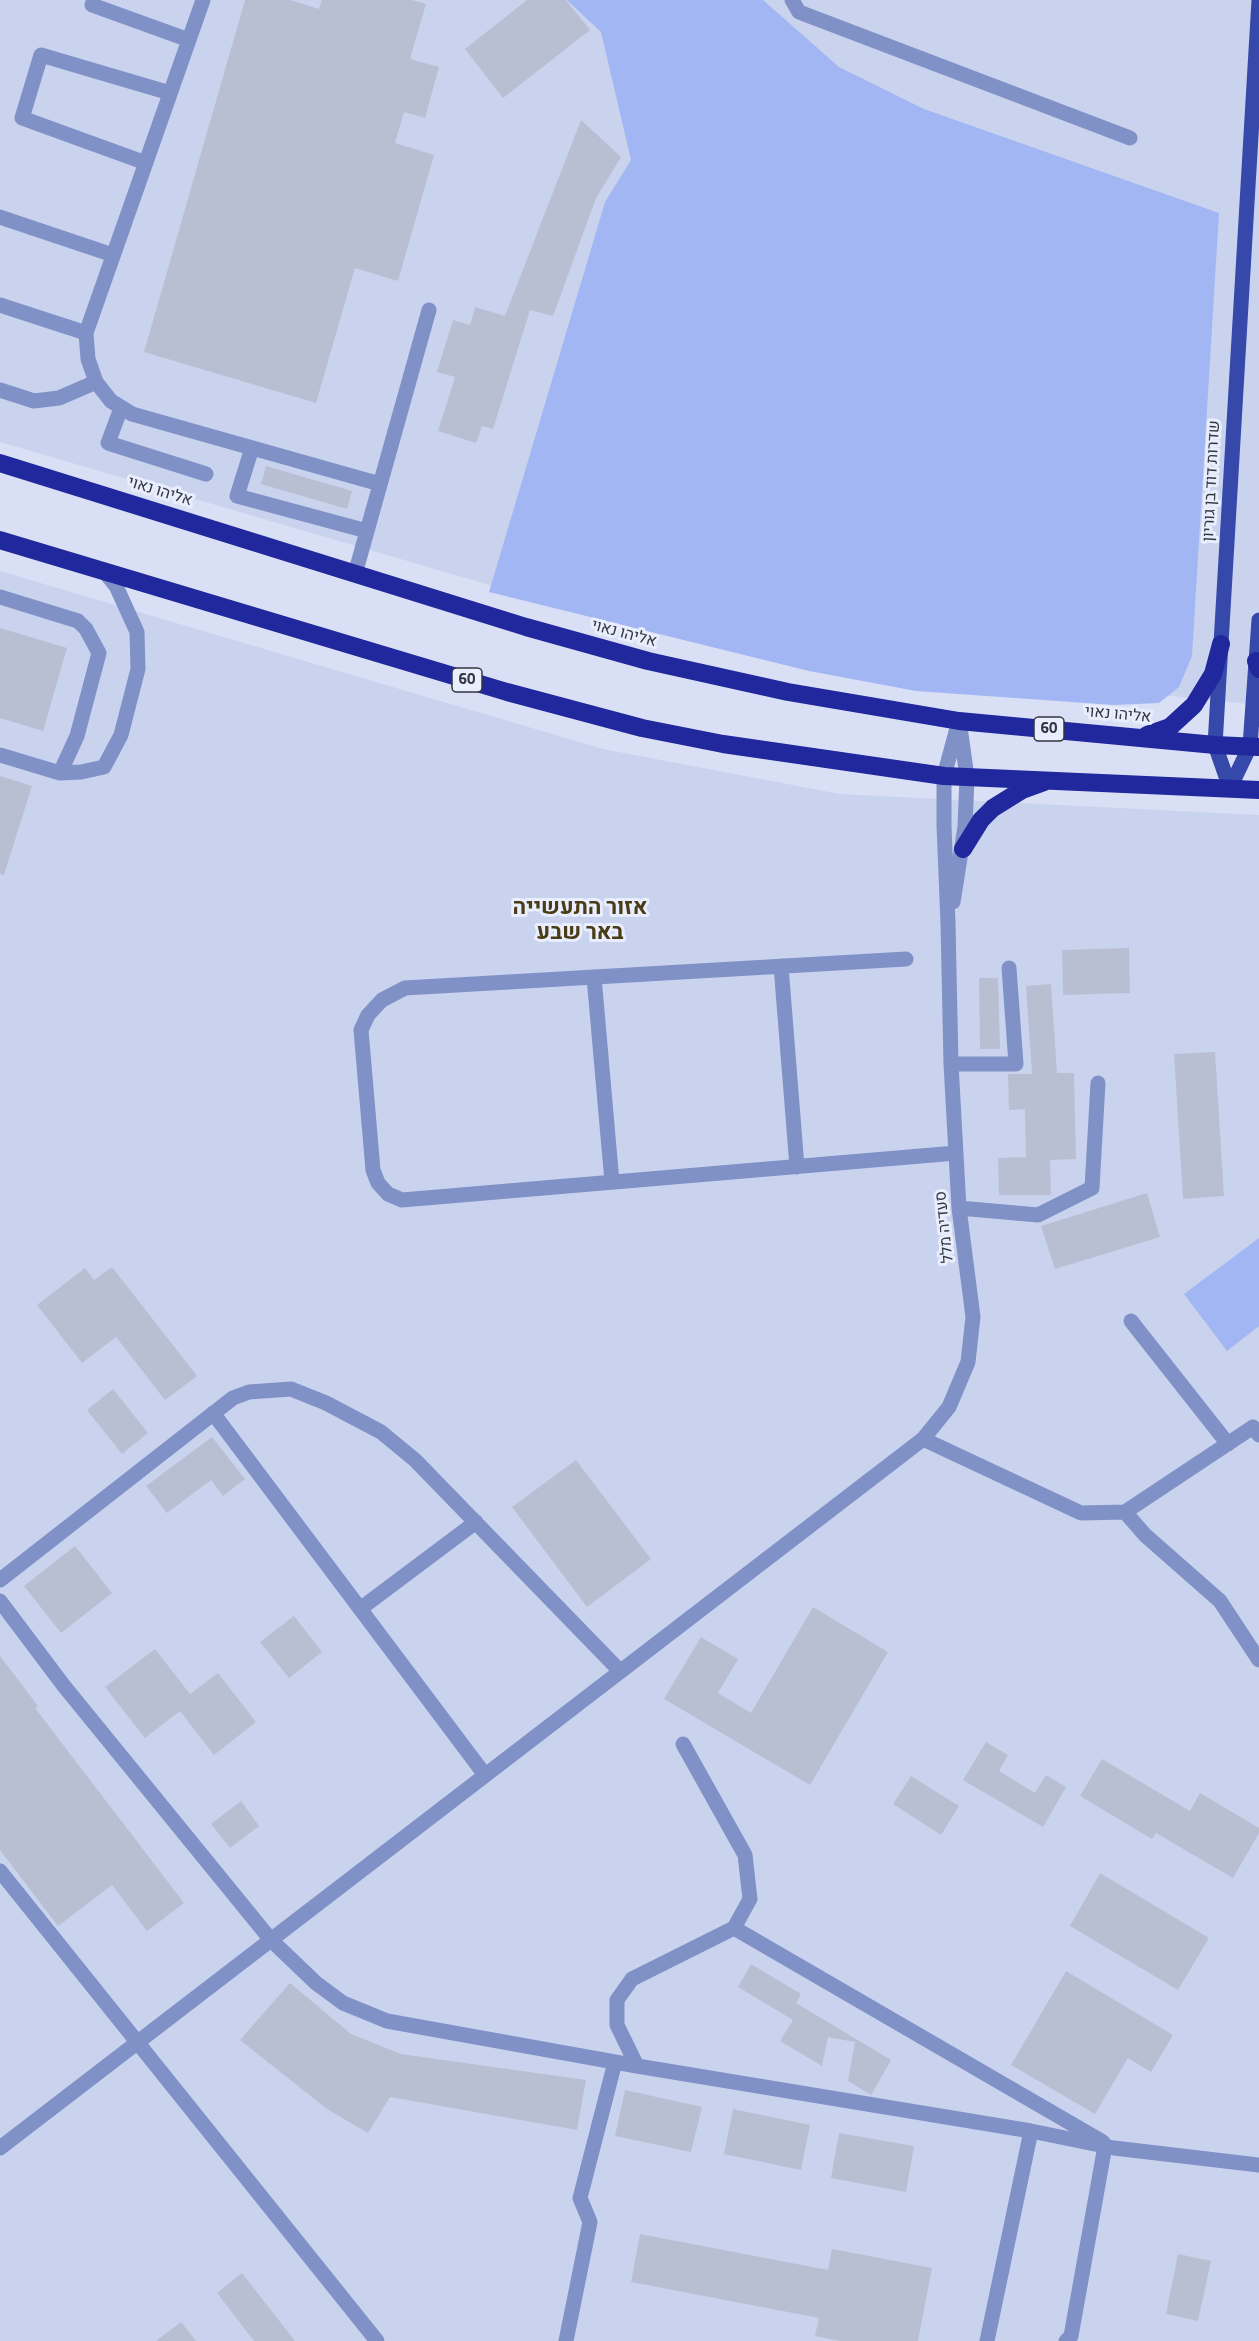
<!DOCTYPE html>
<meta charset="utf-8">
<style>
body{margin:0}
canvas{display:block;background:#d9e0f5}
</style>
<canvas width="1259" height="2341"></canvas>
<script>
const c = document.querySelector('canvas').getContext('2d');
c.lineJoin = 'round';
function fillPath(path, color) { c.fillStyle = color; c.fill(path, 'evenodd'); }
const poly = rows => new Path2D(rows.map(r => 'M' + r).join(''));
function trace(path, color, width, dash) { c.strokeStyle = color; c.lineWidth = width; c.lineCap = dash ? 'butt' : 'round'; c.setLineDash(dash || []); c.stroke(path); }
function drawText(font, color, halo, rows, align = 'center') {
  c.font = font + ' "Titillium Web",Heebo,sans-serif'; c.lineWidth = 6; c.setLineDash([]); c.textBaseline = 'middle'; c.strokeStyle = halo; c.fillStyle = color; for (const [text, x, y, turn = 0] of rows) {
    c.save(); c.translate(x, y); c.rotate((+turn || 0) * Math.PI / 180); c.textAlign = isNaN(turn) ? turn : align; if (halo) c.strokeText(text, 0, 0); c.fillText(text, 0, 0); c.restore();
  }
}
fillPath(poly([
 [0,0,1259,0,1259,705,832,662,599,617,0,442],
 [0,571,603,749,840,794,1259,815,1259,2341,0,2341]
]), '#cad3ed');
fillPath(poly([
 [567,0,763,0,839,67,924,109,1219,213,1192,656,1179,687,1159,703,1114,705,916,691,809,671,489,592,605,202,631,160,601,32],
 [1259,1238,1259,1326,1227,1351,1184,1294]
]), '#a2b6f4');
fillPath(poly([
 [245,0,290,0,319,9,322,0,412,0,426,4,410,59,439,67,425,118,404,112,395,143,434,155,398,281,355,268,316,403,144,352],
 [527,0,566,0,590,30,503,98,465,49],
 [581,120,621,157,596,198,553,316,530,310,493,429,482,426,476,443,438,431,455,377,437,372,453,320,470,325,475,307,505,316],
 [266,466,352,491,347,509,261,484],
 [0,628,67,648,43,731,0,718],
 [0,776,32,786,4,875,0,874],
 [1129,948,1130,993,1063,995,1062,950],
 [979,978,998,978,1000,1049,980,1049],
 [1051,984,1057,1073,1074,1073,1076,1159,1050,1160,1051,1195,999,1195,998,1158,1026,1157,1025,1109,1009,1110,1008,1074,1032,1074,1026,986],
 [1215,1052,1224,1196,1183,1199,1174,1054],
 [1147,1193,1160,1237,1055,1269,1041,1226],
 [112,1267,197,1376,165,1400,116,1337,82,1363,37,1305,85,1268,94,1280],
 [113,1389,148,1433,122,1454,87,1410],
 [212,1437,245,1479,223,1496,211,1480,167,1513,146,1486],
 [576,1460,651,1559,587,1607,512,1507],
 [75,1546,112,1593,61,1633,24,1586],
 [813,1607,888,1652,810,1785,664,1699,701,1637,738,1659,718,1693,751,1713],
 [294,1616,322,1652,289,1678,260,1642],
 [155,1649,190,1694,218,1673,256,1722,214,1755,180,1711,145,1738,105,1687],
 [0,1656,38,1706,35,1708,184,1903,147,1931,112,1885,58,1926,0,1850],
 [986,1742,1008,1755,999,1771,1035,1793,1046,1775,1066,1787,1043,1827,963,1780],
 [1102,1759,1190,1811,1200,1793,1259,1828,1259,1833,1233,1878,1156,1833,1152,1839,1080,1796],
 [911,1776,959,1806,941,1835,893,1804],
 [241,1801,259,1826,230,1848,211,1824],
 [1100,1873,1209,1938,1178,1990,1070,1926],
 [751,1964,801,1994,796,2003,891,2060,871,2095,848,2081,855,2042,828,2037,822,2066,780,2041,793,2020,738,1987],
 [1066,1971,1173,2035,1151,2072,1128,2058,1095,2114,1011,2065],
 [290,1983,351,2034,401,2054,586,2080,577,2130,390,2097,368,2133,327,2109,240,2040],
 [625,2090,702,2107,691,2152,615,2136],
 [733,2109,810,2125,801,2170,724,2154],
 [839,2133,914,2146,906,2192,831,2178],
 [640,2234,828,2270,832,2249,932,2268,918,2341,840,2341,815,2336,819,2318,631,2282],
 [1178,2254,1211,2261,1198,2321,1166,2314],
 [242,2273,295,2341,254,2341,217,2293],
 [181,2322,196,2341,156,2341]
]), '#b9bfd3');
trace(poly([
 [94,0,92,5,189,40],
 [203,0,86,333,88,359,96,382,111,401,132,414,380,484],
 [792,0,799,12,1130,138],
 [146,163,22,118,41,55,170,93],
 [0,217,113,255],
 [0,305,86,333],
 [0,390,34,401,59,398,96,382],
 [121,408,108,443,206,474],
 [252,448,237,496,367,531],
 [355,574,429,310],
 [0,597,78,621,86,629,99,653,77,736,60,773],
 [0,755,60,773,81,772,104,767,121,735,138,669,137,632,116,586,104,571],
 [953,902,965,827,967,777,960,727],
 [906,959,405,988,382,1000,368,1015,361,1030,373,1170,378,1183,388,1194,402,1200,956,1153],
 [781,966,797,1167],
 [594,977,612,1182],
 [951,1064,1016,1064,1009,968],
 [959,1208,1038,1215,1092,1188,1098,1083],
 [1131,1321,1228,1444],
 [213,1413,485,1775],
 [923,1439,1081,1513,1125,1512,1253,1427,1259,1435],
 [1125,1512,1145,1535,1220,1601,1259,1660],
 [0,1580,233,1398,249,1392,291,1389,326,1403,381,1432,415,1460,620,1671],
 [0,1601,64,1686,271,1940,316,1983,343,2003,387,2021,637,2066,1031,2131,1114,2148,1259,2165],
 [360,1609,476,1522],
 [0,1871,377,2341],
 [734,1928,1103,2142],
 [637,2066,617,2025,617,2000,632,1979,734,1928,750,1899,745,1855,683,1744],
 [0,2148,923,1439,949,1407,968,1362,973,1317,959,1208,951,1064,948,923,944,826,944,776,959,721],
 [566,2341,590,2222,580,2198,615,2062],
 [987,2341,1031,2131],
 [1066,2341,1071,2336,1105,2146]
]), '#8091c7', 15);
trace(poly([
 [1230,788,1215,745,1259,0],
 [1230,788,1250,746,1259,620]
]), '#3648aa', 15);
trace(poly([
 [0,463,526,627,648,661,788,692,959,721,1215,745,1259,747],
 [0,540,507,692,642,728,723,744,944,776,1259,790],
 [1256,661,1259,669],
 [1147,735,1170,727,1194,705,1213,674,1221,644],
 [963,849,981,820,993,808,1022,790,1044,782]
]), '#21279d', 18);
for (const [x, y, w] of [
 [467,680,30],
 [1049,729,30]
]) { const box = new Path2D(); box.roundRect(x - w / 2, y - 12, w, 24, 4.5); c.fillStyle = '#e8eefe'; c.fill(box); trace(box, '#34373f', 1.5); }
drawText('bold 15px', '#34373f', null, [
 ["60",467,680],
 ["60",1049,729]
]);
drawText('16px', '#34373f', '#e8eefe', [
 ["שדרות דוד בן גוריון",1212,481,-87],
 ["אליהו נאוי",160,492,17],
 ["אליהו נאוי",624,634,15],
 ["אליהו נאוי",1118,715,5],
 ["סעדיה מלל",945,1227,-96]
]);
drawText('bold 22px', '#4a3c14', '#e8eefe', [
 ["אזור התעשייה",580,909],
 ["באר שבע",580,934]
]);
</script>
